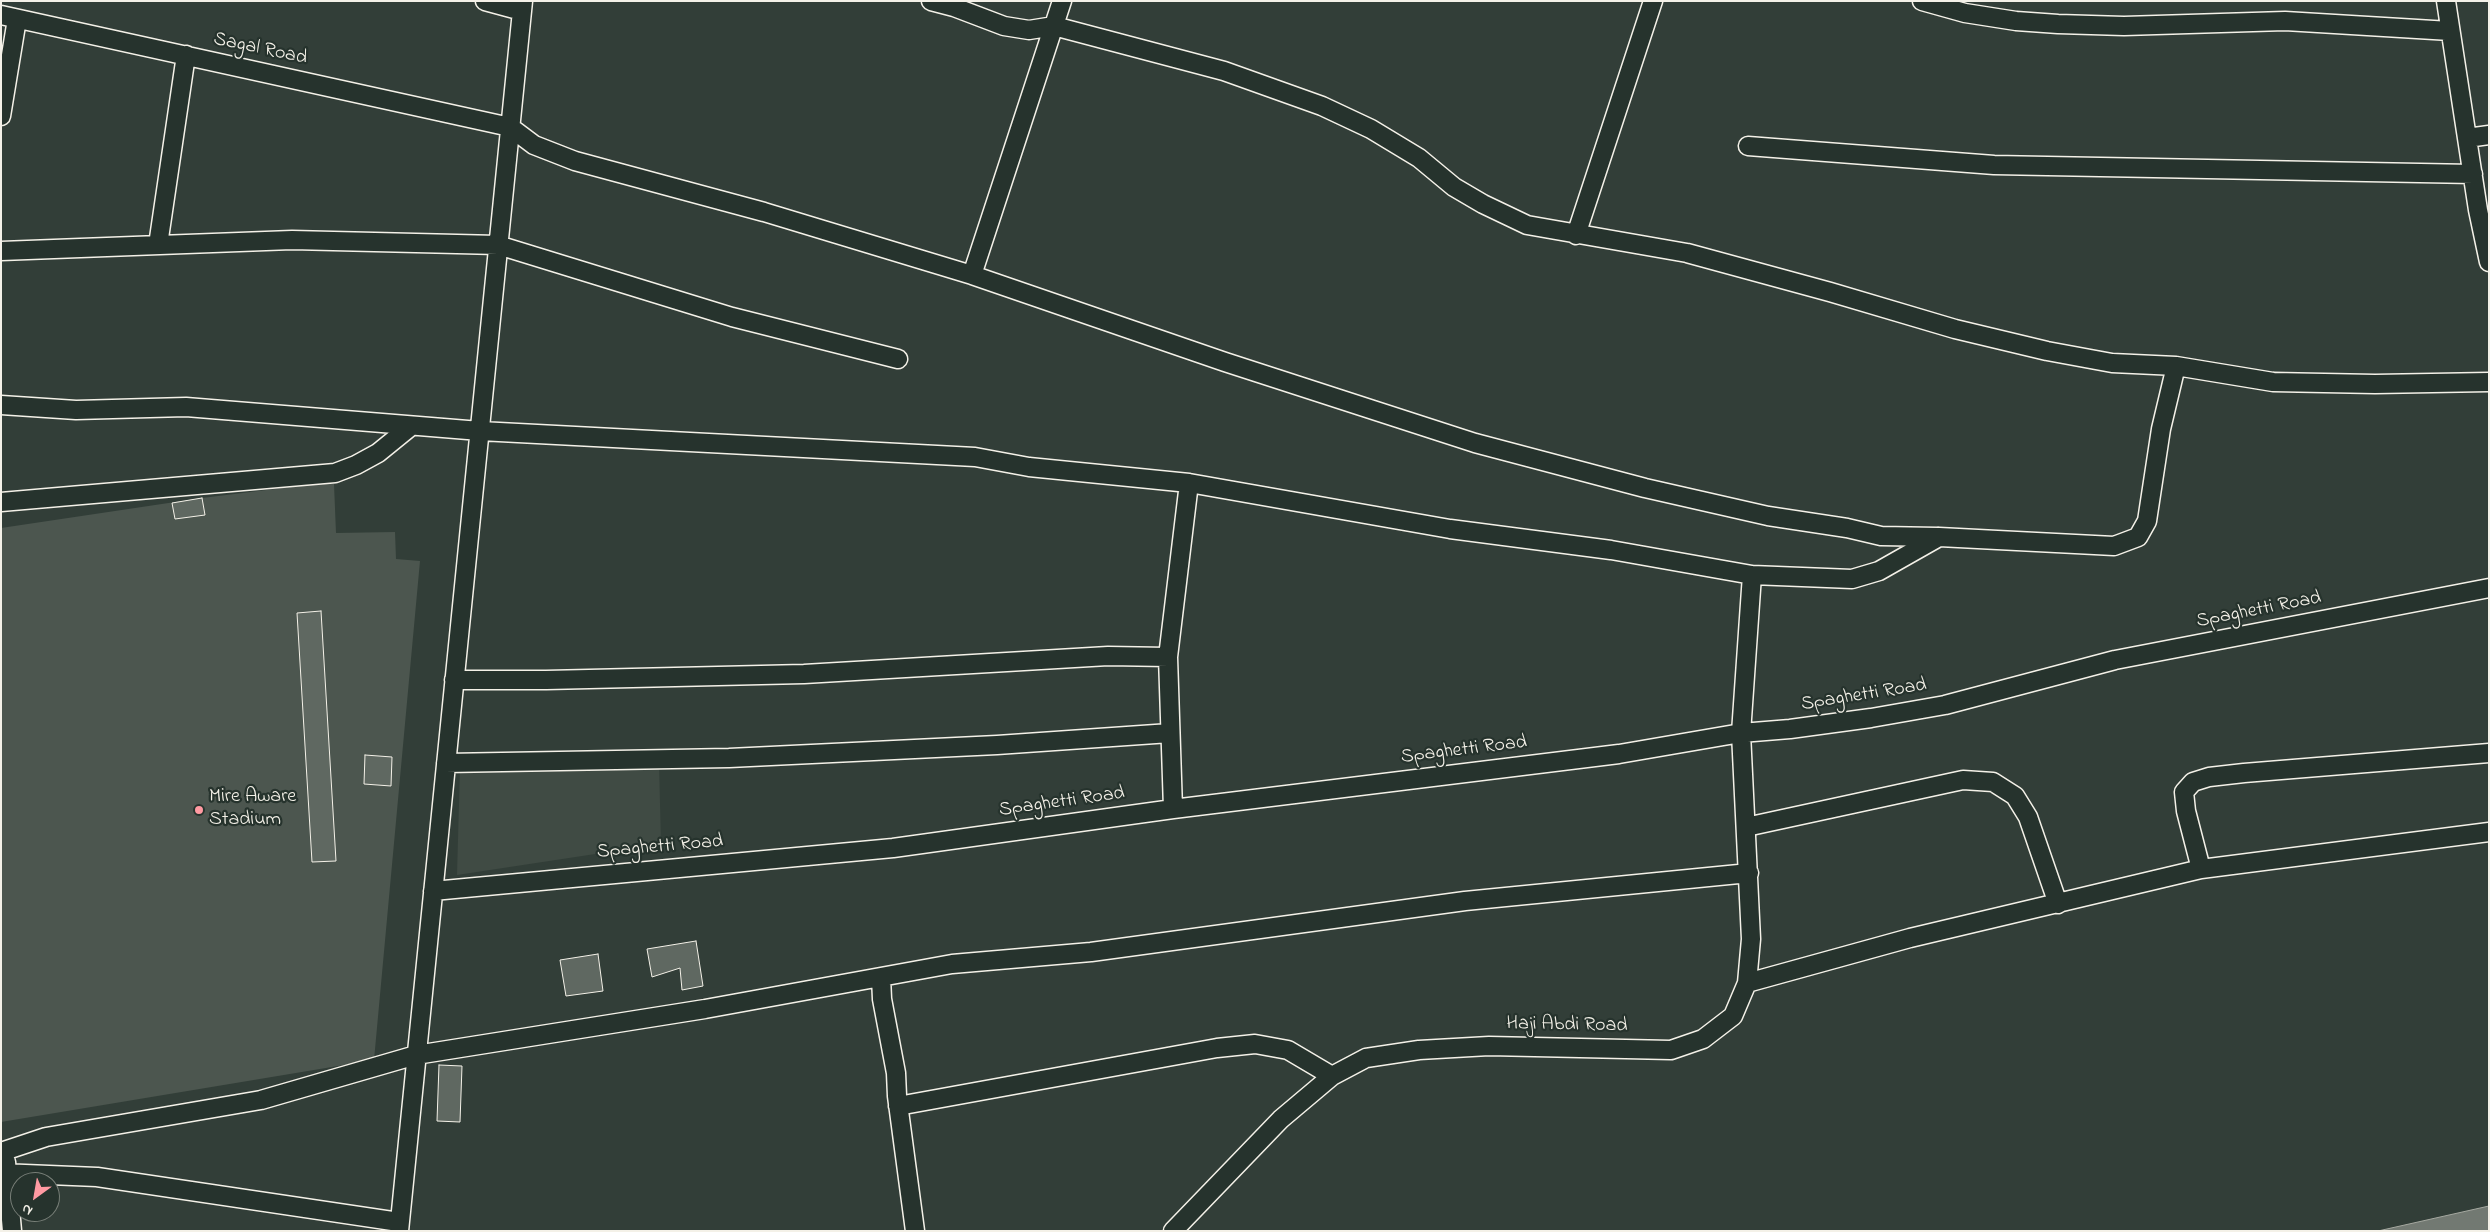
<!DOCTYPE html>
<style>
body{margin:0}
#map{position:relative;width:2490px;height:1232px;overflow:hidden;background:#323e38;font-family:"Indie Flower",sans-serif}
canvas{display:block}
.frame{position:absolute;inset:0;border:2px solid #f4f1e8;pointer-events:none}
.north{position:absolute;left:10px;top:1172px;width:50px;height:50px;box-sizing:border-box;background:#26332d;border:1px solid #787f78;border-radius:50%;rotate:212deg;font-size:14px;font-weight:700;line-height:20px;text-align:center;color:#f4f1e8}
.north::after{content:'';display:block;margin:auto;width:18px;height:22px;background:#ff9aa2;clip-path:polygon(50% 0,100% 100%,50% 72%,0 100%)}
</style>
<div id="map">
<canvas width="2490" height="1232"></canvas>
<div class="frame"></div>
<div class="north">N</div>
</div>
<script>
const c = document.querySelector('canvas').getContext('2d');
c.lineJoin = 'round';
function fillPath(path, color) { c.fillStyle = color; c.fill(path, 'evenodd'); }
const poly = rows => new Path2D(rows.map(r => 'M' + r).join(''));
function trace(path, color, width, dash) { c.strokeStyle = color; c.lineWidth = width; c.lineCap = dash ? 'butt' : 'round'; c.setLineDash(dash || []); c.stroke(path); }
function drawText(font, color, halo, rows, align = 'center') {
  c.font = font + ' "Indie Flower",sans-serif'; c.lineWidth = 4.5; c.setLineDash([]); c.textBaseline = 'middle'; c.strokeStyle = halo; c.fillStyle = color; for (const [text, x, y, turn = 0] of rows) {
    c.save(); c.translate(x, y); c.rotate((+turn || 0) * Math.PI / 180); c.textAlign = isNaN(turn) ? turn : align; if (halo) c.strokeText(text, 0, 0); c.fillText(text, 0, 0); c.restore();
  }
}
fillPath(poly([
 [659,763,661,844,457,875,460,768]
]), '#404b44');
fillPath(poly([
 [315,484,334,484,336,533,395,532,396,559,420,561,374,1060,1,1122,1,528,202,498]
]), '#4c564f');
const water = poly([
 [2489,1206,2489,1231,2378,1231,2489,1206]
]);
fillPath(water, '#727972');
trace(water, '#a6a9a1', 1);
const building = poly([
 [202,498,205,515,175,519,172,503,202,498],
 [321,611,336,861,312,862,297,613,321,611],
 [365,755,392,757,391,786,364,784,365,755],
 [696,941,703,986,682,990,680,968,652,977,647,949,696,941],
 [598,954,603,991,566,996,560,960,598,954],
 [439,1065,462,1066,460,1122,437,1121,439,1065]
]);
fillPath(building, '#5f6861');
trace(building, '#f4f1e8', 1);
const minor = poly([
 [485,1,522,11],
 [931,1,954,7,1004,26,1029,30,1054,26,1224,71,1322,106,1371,129,1419,158,1454,187,1483,204,1527,225,1687,253,1830,292,1955,329,2047,351,2112,363,2176,366,2273,382,2375,384,2489,382],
 [1922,1,1965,13,2016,21,2058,24,2124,26,2285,21,2450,31],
 [2446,1,2478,210,2489,262],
 [1,15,510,127,534,145,575,161,764,212,972,275,1225,362,1475,443,1645,488,1768,516,1847,528,1881,536,1938,537],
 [1,116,17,19],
 [2467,138,2489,135],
 [1748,146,1994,165,2473,174],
 [1576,235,1653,1],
 [158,245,186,55],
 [1,251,292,240,498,245,732,317,898,359],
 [972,275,1062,1],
 [1,405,76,410,186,407,480,431,975,457,1029,467,1189,483,1450,529,1611,550,1752,575,1852,579,1879,571,1939,537,2114,546,2138,537,2147,521,2161,429,2176,366],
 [1,502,335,473,356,465,378,453,410,427],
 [454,680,546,680,804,674,1108,656,1168,657],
 [446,763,729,758,997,745,1170,733],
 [1173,809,1168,657,1189,483],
 [1746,827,1963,780,1993,782,2015,796,2028,817,2058,904],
 [2201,869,2186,811,2184,792,2193,782,2209,777,2244,773,2489,753],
 [433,891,893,848,1173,809,1619,754,1741,733,1790,729,1871,718,1945,705,2115,660,2489,588],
 [881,977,882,999,896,1073,897,1096,915,1231],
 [1747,983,1910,938,2201,869,2489,832],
 [898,1106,1217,1048,1255,1044,1288,1050,1332,1076],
 [4,1151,46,1137,261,1100,416,1055,705,1009,952,964,1091,952,1465,901,1749,873],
 [6,1162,12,1231],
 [1,1173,97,1177,399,1222],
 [399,1231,523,1],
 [1173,1231,1281,1119,1332,1076,1366,1058,1419,1050,1489,1046,1671,1050,1703,1039,1733,1016,1747,983,1751,939,1741,733,1752,575]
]);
trace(minor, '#f4f1e8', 21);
trace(minor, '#26332d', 18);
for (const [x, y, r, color] of [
 [199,810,5,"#ff9aa2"]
]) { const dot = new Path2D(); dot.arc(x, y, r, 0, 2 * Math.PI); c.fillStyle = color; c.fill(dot); trace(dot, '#26332d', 2); }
drawText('20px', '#f4f1e8', '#26332d', [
 ["Sagal Road",260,50,12],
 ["Spaghetti Road",2259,611,-11],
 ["Spaghetti Road",1864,696,-9],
 ["Spaghetti Road",1464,751,-7],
 ["Spaghetti Road",1062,803,-8],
 ["Spaghetti Road",660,848,-5],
 ["Haji Abdi Road",1567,1026,1]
]);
drawText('20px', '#f4f1e8', '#26332d', [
 ["Mire Aware",209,798],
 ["Stadium",209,821]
], 'left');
</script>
